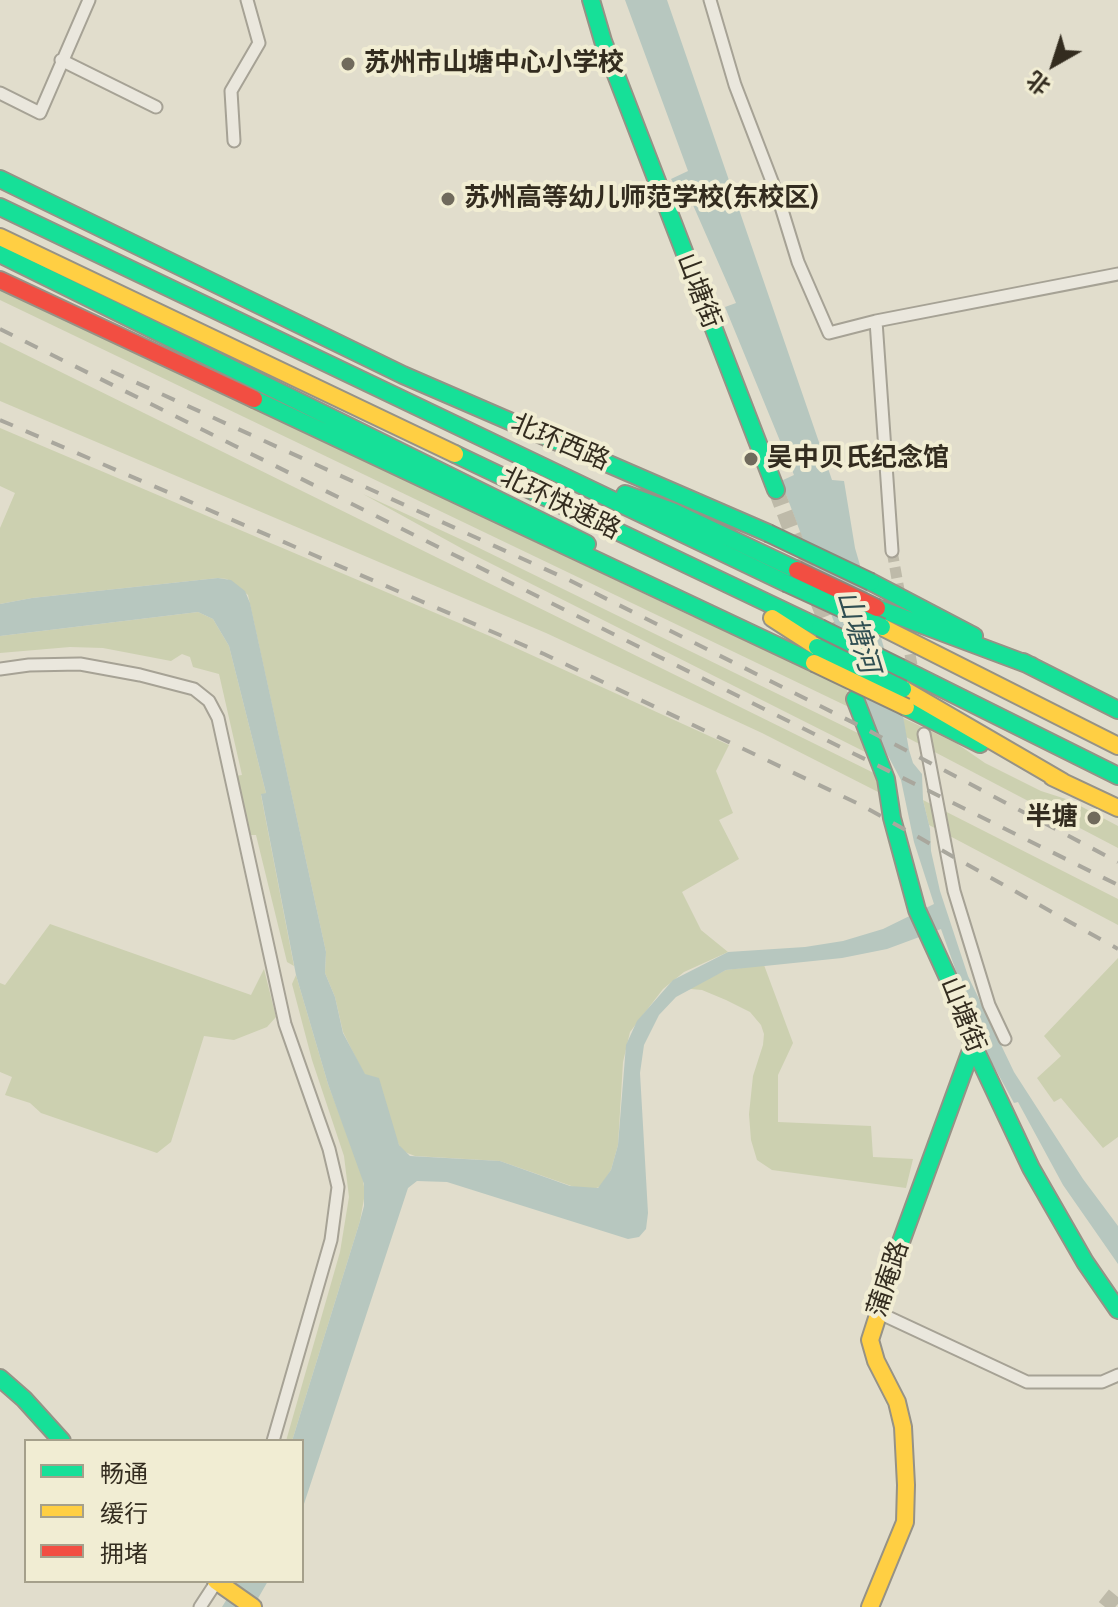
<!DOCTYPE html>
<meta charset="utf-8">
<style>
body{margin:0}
#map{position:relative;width:1118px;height:1607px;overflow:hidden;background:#e1ddcc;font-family:Bitter,"Noto Sans SC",serif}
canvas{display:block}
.legend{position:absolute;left:24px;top:1439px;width:280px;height:144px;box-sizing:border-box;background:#f1edd3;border:2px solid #a5a08b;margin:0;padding:10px 14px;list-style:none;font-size:24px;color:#332c1f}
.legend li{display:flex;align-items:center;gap:16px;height:40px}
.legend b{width:40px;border:2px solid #a5a08b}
.north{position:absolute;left:1014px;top:24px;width:80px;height:80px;-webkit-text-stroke:6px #f1edd3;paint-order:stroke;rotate:219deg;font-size:22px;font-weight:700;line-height:32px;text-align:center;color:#332c1f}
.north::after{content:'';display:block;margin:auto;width:28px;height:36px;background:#332c1f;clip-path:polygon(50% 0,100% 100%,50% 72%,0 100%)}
</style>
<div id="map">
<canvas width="1118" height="1607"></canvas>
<ul class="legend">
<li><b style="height:10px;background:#16e098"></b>畅通</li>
<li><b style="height:10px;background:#ffcf43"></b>缓行</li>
<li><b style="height:10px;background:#f24e42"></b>拥堵</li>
</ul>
<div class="north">北</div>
</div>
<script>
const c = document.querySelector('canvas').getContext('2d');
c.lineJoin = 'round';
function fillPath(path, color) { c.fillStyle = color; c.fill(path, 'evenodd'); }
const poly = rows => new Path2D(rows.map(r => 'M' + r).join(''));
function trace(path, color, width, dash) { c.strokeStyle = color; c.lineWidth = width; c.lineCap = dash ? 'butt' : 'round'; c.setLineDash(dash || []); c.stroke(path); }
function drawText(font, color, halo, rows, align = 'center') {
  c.font = font + ' Bitter,"Noto Sans SC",serif'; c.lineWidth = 8; c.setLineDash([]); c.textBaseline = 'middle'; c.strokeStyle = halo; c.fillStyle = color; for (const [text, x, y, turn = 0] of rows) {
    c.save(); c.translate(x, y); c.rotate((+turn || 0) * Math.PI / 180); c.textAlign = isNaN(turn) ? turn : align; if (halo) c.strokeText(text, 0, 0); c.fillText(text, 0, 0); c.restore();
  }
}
fillPath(poly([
 [0,287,693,617,717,621,845,686,855,710,0,300],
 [0,342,880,776,886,796,762,733,546,633,0,401],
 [0,428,492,637,729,745,716,771,733,813,719,820,739,859,682,892,701,930,728,952,684,972,663,989,630,1032,623,1062,618,1145,611,1170,601,1186,594,1189,580,1189,500,1161,415,1156,402,1151,343,1032,335,997,325,973,326,952,248,595,227,579,218,578,32,598,0,604,0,528,15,493,0,486],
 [363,494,473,545,868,738,873,756,470,553],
 [198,612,213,619,229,646,266,793,261,795,294,966,287,962,256,835,248,835,235,776,242,775,219,674,193,667,190,657,182,654,171,661,103,648,70,647,0,653,0,636],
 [903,718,956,743,985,763,1041,791,1069,800,1118,826,1118,848,906,737],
 [923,800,1118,899,1118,925,929,825],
 [50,924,251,995,264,969,276,1017,267,1027,234,1040,204,1036,171,1142,157,1153,41,1113,30,1103,5,1095,12,1077,0,1072,0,983,5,985],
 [1118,958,1118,1137,1103,1148,1061,1098,1054,1102,1037,1078,1061,1056,1044,1036],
 [764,965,793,1043,778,1075,778,1122,871,1126,873,1157,913,1159,906,1188,772,1170,757,1160,751,1140,749,1114,753,1076,763,1045,764,1034,761,1025,750,1012,726,1000,702,990,691,989,682,991,726,970],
 [296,975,328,1084,362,1174,365,1193,360,1221,292,1441,286,1441,340,1252,349,1197,344,1156,312,1060,292,984]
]), '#ccd0b0');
fillPath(poly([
 [625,0,667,0,832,480,844,481,855,548,902,710,909,750,913,763,922,774,923,800,930,829,931,851,940,891,968,976,1014,1072,1083,1179,1118,1226,1118,1264,1063,1185,1018,1102,1014,1103,992,1063,977,1030,941,929,887,949,842,958,726,970,676,997,659,1015,644,1045,640,1073,648,1213,646,1229,639,1237,628,1239,447,1182,417,1181,408,1188,302,1510,302,1441,292,1441,360,1221,364,1206,364,1184,328,1084,296,975,261,794,266,793,229,646,213,619,198,612,0,636,0,604,32,598,218,578,231,580,245,591,250,603,326,952,325,973,335,997,343,1033,365,1074,379,1078,399,1145,410,1156,500,1161,570,1186,598,1188,611,1170,618,1145,626,1045,637,1021,673,980,728,952,805,947,843,941,883,929,934,904,914,842,901,780,866,715,863,699,781,481,794,475,725,307,736,303,686,189,678,192,671,179,688,171],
 [238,1581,268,1581,253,1607,222,1607]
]), '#b7c7bf');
trace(poly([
 [892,551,901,601],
 [907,638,914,676]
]), '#bebaa9', 11, [11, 5.5]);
trace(poly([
 [776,490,832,638]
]), '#bebaa9', 16, [16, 8]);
trace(poly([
 [1105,1607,1118,1591]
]), '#bebaa9', 16, [16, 8]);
const street = poly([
 [710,0,735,85,778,197,798,262,829,333,876,321,892,551],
 [61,60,156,107],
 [0,93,40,113,89,0],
 [234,141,231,91,259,43,247,0],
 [876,321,1118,274],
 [0,669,29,665,80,664,140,675,194,689,209,701,218,718,285,1024,329,1149,338,1187,331,1240,273,1441],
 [924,734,954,891,989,1005,1005,1039],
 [877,1312,1027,1382,1102,1382,1118,1375],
 [200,1607,217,1581]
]);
const fast = poly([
 [591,0,603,41,776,490],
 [0,179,403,375,768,533],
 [0,207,786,583],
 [0,254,587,544],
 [254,399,814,663],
 [455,454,820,628],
 [625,494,672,511,797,570],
 [871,582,974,636],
 [877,608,1032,666],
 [1023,662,1118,710],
 [901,668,1118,776],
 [855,699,886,779,892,818,917,910,955,993,973,1045,1031,1168,1085,1262,1118,1310],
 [906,707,980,744],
 [878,1315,898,1250,973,1045],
 [0,1378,24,1399,62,1441]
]);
const slow = poly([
 [0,237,455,454],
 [772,618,817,647],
 [882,627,1118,746],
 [903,689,1063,782],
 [1052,777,1118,808],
 [216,1581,253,1607],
 [870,1607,905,1522,906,1485,903,1427,897,1402,876,1361,870,1340,878,1315]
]);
const jam = poly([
 [0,280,254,399]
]);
trace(street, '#a6a295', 15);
trace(fast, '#969286', 20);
trace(slow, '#969286', 20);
trace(jam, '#969286', 20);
trace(street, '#eae7dd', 11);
trace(fast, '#16e098', 16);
trace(slow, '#ffcf43', 16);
trace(jam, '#f24e42', 16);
trace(poly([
 [0,329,1118,885],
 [111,371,569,580,860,726,1118,862],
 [0,420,544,654,861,805,1118,949]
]), '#a9a79d', 4, [14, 14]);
const fastBridge = poly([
 [768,533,871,582],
 [786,583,882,627],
 [820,628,901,668],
 [817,647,903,689]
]);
const slowBridge = poly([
 [814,663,906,707]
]);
const jamBridge = poly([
 [797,570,877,608]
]);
trace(fastBridge, '#8c877c', 20, []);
trace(slowBridge, '#8c877c', 20, []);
trace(jamBridge, '#8c877c', 20, []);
trace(fastBridge, '#16e098', 16);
trace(slowBridge, '#ffcf43', 16);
trace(jamBridge, '#f24e42', 16);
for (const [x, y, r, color] of [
 [348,64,8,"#706a5c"],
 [448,199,8,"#706a5c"],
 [751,459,8,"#706a5c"],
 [1094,818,8,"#706a5c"]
]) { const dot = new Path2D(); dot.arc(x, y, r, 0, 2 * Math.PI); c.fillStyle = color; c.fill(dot); trace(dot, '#f1edd3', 3); }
drawText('bold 26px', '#332c1f', '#f1edd3', [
 ["苏州市山塘中心小学校",364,64],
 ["苏州高等幼儿师范学校(东校区)",464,199],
 ["吴中贝氏纪念馆",767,459],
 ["半塘",1078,818,"right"]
], 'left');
drawText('26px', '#332c1f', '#f1edd3', [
 ["山塘街",698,291,69],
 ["北环西路",560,443,23],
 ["北环快速路",560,504,26],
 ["山塘街",962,1015,68],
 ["蒲庵路",889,1279,-72]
]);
drawText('italic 28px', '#304f52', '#f1edd3', [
 ["山塘河",857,632,73]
]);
</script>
